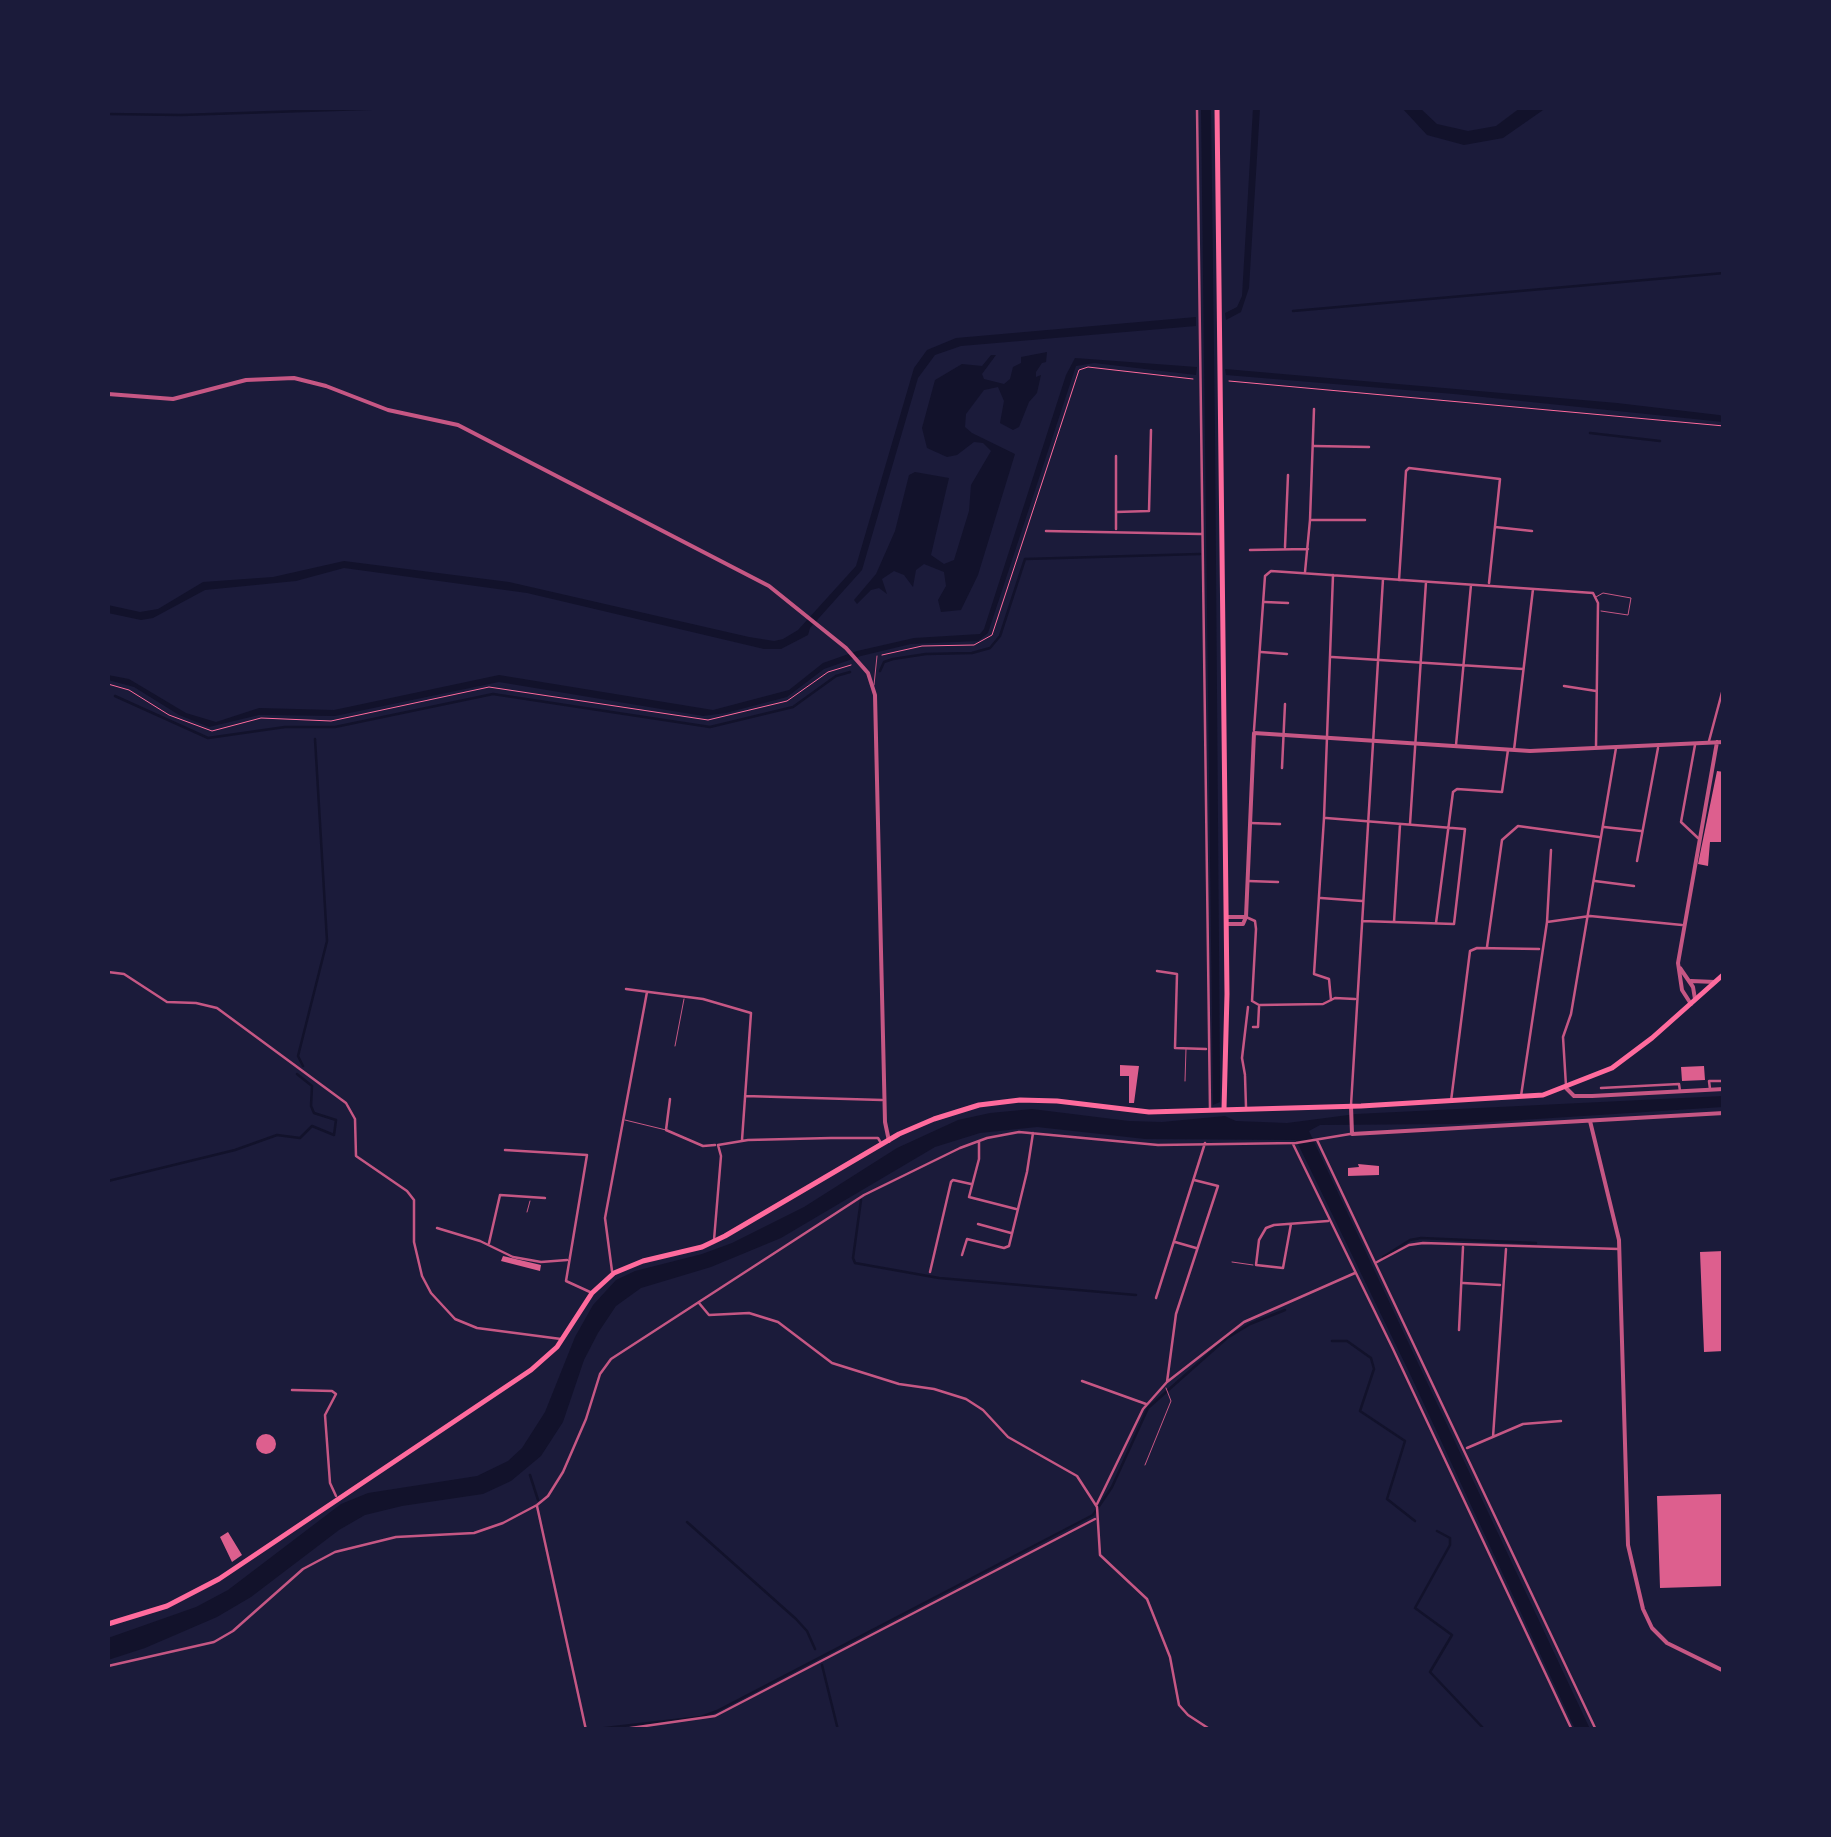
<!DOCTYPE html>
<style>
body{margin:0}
#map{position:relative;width:1831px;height:1837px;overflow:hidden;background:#1b1b3a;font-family:Ubuntu,sans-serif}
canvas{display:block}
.frame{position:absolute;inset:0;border:110px solid #1b1b3a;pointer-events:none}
</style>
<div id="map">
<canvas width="1831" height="1837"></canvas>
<div class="frame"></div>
</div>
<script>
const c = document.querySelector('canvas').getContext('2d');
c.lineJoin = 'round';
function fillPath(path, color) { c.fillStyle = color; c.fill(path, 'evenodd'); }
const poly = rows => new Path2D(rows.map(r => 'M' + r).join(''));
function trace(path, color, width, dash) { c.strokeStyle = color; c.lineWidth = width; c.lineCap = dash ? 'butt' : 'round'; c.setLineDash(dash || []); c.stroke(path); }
fillPath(poly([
 [1201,108,1211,108,1215,436,1220,1079,1220,1102,1213,1105],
 [1253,108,1260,108,1249,288,1241,312,1226,320,1225,313,1237,307,1242,296],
 [1402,108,1420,108,1437,124,1468,131,1496,126,1520,108,1546,108,1503,138,1464,145,1427,135],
 [1196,317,1196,326,961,346,935,355,918,378,862,570,810,628,808,635,781,649,764,649,527,593,344,568,296,581,205,590,153,618,141,620,108,613,108,605,140,612,158,609,203,582,273,577,344,561,509,582,749,637,774,641,783,639,798,630,856,566,914,368,927,350,956,338],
 [1047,352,1046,362,1042,363,1036,372,1036,377,1041,375,1037,393,1029,402,1019,427,1013,430,1000,423,1004,401,998,387,984,390,966,414,965,427,972,433,1015,454,978,575,961,610,941,612,938,600,946,586,944,572,924,564,916,570,913,587,904,575,894,571,882,579,887,594,879,588,871,590,857,604,854,600,876,574,895,531,909,475,915,472,949,478,931,555,944,564,954,560,969,511,971,485,991,451,983,443,974,442,957,455,947,457,927,448,922,428,935,380,962,364,982,366,991,355,996,355,982,374,984,379,1004,384,1010,379,1013,367,1021,363,1021,357],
 [1075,358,1197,367,1196,375,1094,363,1076,366,988,633,978,641,911,644,861,656,824,669,787,697,726,713,703,716,499,682,335,716,259,715,209,727,179,715,134,687,108,680,108,675,129,679,186,713,216,722,259,708,334,710,499,675,713,710,789,690,823,663,857,651,914,638,980,634,984,629,1066,375],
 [1225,369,1617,403,1719,415,1723,416,1723,422,1454,394,1226,375],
 [1723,1096,1723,1107,1459,1124,1320,1125,1309,1131,1590,1729,1575,1729,1409,1372,1296,1140,1145,1139,1037,1127,980,1133,935,1147,781,1238,711,1267,641,1288,616,1306,598,1333,584,1360,563,1422,541,1456,511,1481,483,1494,402,1506,365,1515,339,1530,251,1597,217,1617,145,1648,108,1660,108,1638,196,1607,228,1590,341,1504,368,1493,477,1476,508,1461,522,1448,545,1412,575,1337,593,1305,616,1280,635,1271,702,1254,732,1243,804,1207,897,1148,958,1120,990,1113,1032,1109,1129,1121,1162,1122,1225,1116,1236,1121,1287,1123,1356,1114]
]), '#12122b');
trace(poly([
 [108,114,181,115,395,108],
 [1293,311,1724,273],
 [1590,433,1660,441],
 [880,671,884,662,893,659,926,654,972,653,990,648,1000,636,1025,559,1200,554],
 [115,696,208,738,285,727,335,727,493,694,710,727,793,707,836,676,850,672],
 [303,1066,298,1056,327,941,315,739],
 [108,1181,235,1150,277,1135,300,1138,312,1126,334,1135,336,1120,314,1113,311,1106,312,1086,297,1074],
 [861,1200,853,1258,855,1263,939,1278,1136,1295],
 [1383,1257,1410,1240,1421,1238,1536,1243],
 [1332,1341,1347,1341,1371,1358,1374,1369,1360,1411,1405,1441,1387,1499,1415,1521],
 [530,1475,538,1500],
 [687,1522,796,1619,807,1631,815,1649],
 [1437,1531,1450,1538,1450,1545,1415,1608,1452,1635,1430,1672,1485,1730],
 [822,1665,838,1730],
 [588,1730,701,1717,717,1711,1093,1515,1112,1487,1148,1408,1227,1338,1250,1324,1285,1310]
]), '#12122b', 2.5);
fillPath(poly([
 [1717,771,1724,772,1724,842,1710,842,1708,866,1698,864],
 [1120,1065,1139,1066,1134,1103,1129,1103,1129,1076,1120,1076],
 [1704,1066,1705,1080,1682,1081,1681,1067],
 [1358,1164,1379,1166,1379,1175,1348,1176,1348,1168,1359,1167],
 [1724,1251,1724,1351,1704,1352,1700,1252],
 [503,1256,541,1265,540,1271,501,1261],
 '256 1444a10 10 0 1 1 20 0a10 10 0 1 1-20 0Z',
 [1724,1494,1724,1586,1660,1588,1657,1496],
 [228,1532,242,1555,232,1562,220,1537]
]), '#dd5f8e');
trace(poly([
 [1229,381,1724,426],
 [882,655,922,646,974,645,992,635,1079,370,1088,367,1193,379],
 [108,684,129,690,169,715,212,731,261,718,331,721,489,687,708,720,787,701,828,672,851,665]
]), '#ff6b9d', 1);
trace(poly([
 [1596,597,1603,593,1631,598,1628,615,1601,611],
 [874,685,877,656],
 [675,1046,684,999],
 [1185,1081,1186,1049],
 [625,1120,666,1130],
 [527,1212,530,1201],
 [1232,1262,1253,1265],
 [1145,1465,1171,1401,1166,1388]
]), '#c65784', 1);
trace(poly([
 [1245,1075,1242,1058,1248,1007]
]), '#c65784', 2.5);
trace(poly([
 [1197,108,1210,1109],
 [1314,446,1369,447],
 [1116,512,1149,511,1151,430],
 [1312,520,1365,520],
 [1495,527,1532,531],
 [1116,529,1116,456],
 [1046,531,1201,534],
 [1285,547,1288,475],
 [1250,550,1308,549],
 [1305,572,1310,520,1314,409],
 [1399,580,1406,471,1409,468,1500,479,1489,583],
 [1265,602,1288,603],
 [1261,652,1287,654],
 [1332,657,1523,669],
 [1564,686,1596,691],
 [1254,730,1265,576,1271,571,1593,593,1598,603,1596,747],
 [1709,741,1724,685],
 [1456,745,1471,585],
 [1695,745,1681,822,1698,838],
 [1514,750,1533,589],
 [1282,768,1285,704],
 [1326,818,1465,829,1454,924,1362,921],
 [1250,823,1280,824],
 [1410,824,1426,582],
 [1604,827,1641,831],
 [1637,861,1658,748],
 [1248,881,1278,882],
 [1595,881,1634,886],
 [1321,898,1362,901],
 [1246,917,1255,921,1256,929,1252,1001,1259,1005],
 [1394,922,1400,825],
 [1547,922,1551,850],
 [1436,923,1453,792,1457,789,1502,792,1508,750],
 [1487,947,1502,840,1518,826,1599,837],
 [1157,971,1177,974,1175,1048,1206,1049],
 [108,972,124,974,167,1002,196,1003,217,1008,346,1103,355,1119,356,1156,407,1191,414,1200,414,1242,422,1276,431,1293,455,1319,477,1328,561,1339],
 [626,989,703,999,751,1013,742,1140],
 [1331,1000,1329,979,1314,974,1324,818,1333,575],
 [1260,1005,1323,1004,1335,998,1355,999],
 [1253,1027,1258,1027,1259,1007],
 [1245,1076,1246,1107],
 [1566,1086,1563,1037,1571,1014,1616,748],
 [1601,1088,1679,1084,1680,1091],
 [1710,1089,1709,1081,1724,1081],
 [745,1096,882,1100],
 [1521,1096,1547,922,1590,916,1682,925],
 [670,1099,666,1130,703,1146,715,1145],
 [1451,1101,1470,951,1477,948,1539,949],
 [1351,1105,1383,579],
 [1317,1140,1596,1730],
 [979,1142,979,1159,969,1197,1016,1209],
 [1293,1144,1393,1349,1572,1730],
 [505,1150,587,1155,566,1281,590,1292],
 [978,1224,1011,1233],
 [1291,1224,1283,1268,1256,1265,1259,1240,1266,1228,1274,1225,1328,1221],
 [437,1228,480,1241,513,1257,541,1262,567,1260],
 [714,1240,721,1156,718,1145,748,1140,831,1138,878,1138,881,1143],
 [1175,1242,1196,1248],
 [489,1243,500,1195,545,1198],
 [962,1255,967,1239,1004,1248,1009,1246,1027,1172,1033,1133],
 [1377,1262,1409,1245,1423,1243,1619,1249],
 [612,1271,605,1218,647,992],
 [930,1272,951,1182,953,1180,971,1184],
 [1463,1283,1500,1285],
 [1156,1298,1205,1143],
 [699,1303,709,1315,749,1313,778,1322,832,1363,899,1384,934,1389,966,1399,983,1410,1008,1437,1077,1476,1097,1507,1100,1555,1147,1599,1170,1657,1179,1705,1188,1715,1211,1730],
 [1459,1330,1463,1247],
 [1082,1381,1146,1404],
 [1167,1382,1176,1314,1218,1186,1194,1180],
 [292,1390,332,1391,336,1394,325,1415,330,1483,336,1496],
 [1493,1437,1506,1249],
 [1467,1448,1523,1424,1561,1421],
 [1097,1504,1143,1409,1167,1382,1244,1322,1355,1273],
 [537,1506,586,1730],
 [108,1666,214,1642,233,1631,303,1569,335,1552,396,1537,474,1533,503,1523,537,1505,548,1496,563,1472,586,1419,600,1374,611,1359,864,1195,960,1148,987,1138,1019,1132,1158,1145,1296,1143,1350,1134],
 [617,1730,715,1716,1095,1519]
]), '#c65784', 2.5);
trace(poly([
 [108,394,173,399,246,380,294,378,326,386,388,410,458,425,769,586,846,648,868,673,875,695,885,1122,889,1141],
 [1226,917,1246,917],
 [1246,917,1254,733,1530,751,1724,742],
 [1226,924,1243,924,1246,917],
 [1680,968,1693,987,1695,999],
 [1691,981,1715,982],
 [1691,1004,1682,990,1678,963,1717,742],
 [1566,1088,1574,1096,1592,1096,1724,1089],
 [1351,1106,1352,1134,1724,1113],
 [1590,1121,1619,1240,1628,1545,1643,1609,1652,1628,1667,1643,1724,1671]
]), '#c65784', 4);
trace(poly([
 [1217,108,1227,994,1224,1109]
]), '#ff6b9d', 5);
trace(poly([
 [108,1624,167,1606,219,1579,531,1370,557,1347,592,1293,614,1273,643,1261,702,1247,725,1236,899,1134,934,1119,979,1105,1020,1100,1057,1101,1149,1112,1361,1106,1543,1095,1612,1068,1652,1038,1724,974]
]), '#ff6b9d', 5);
</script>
